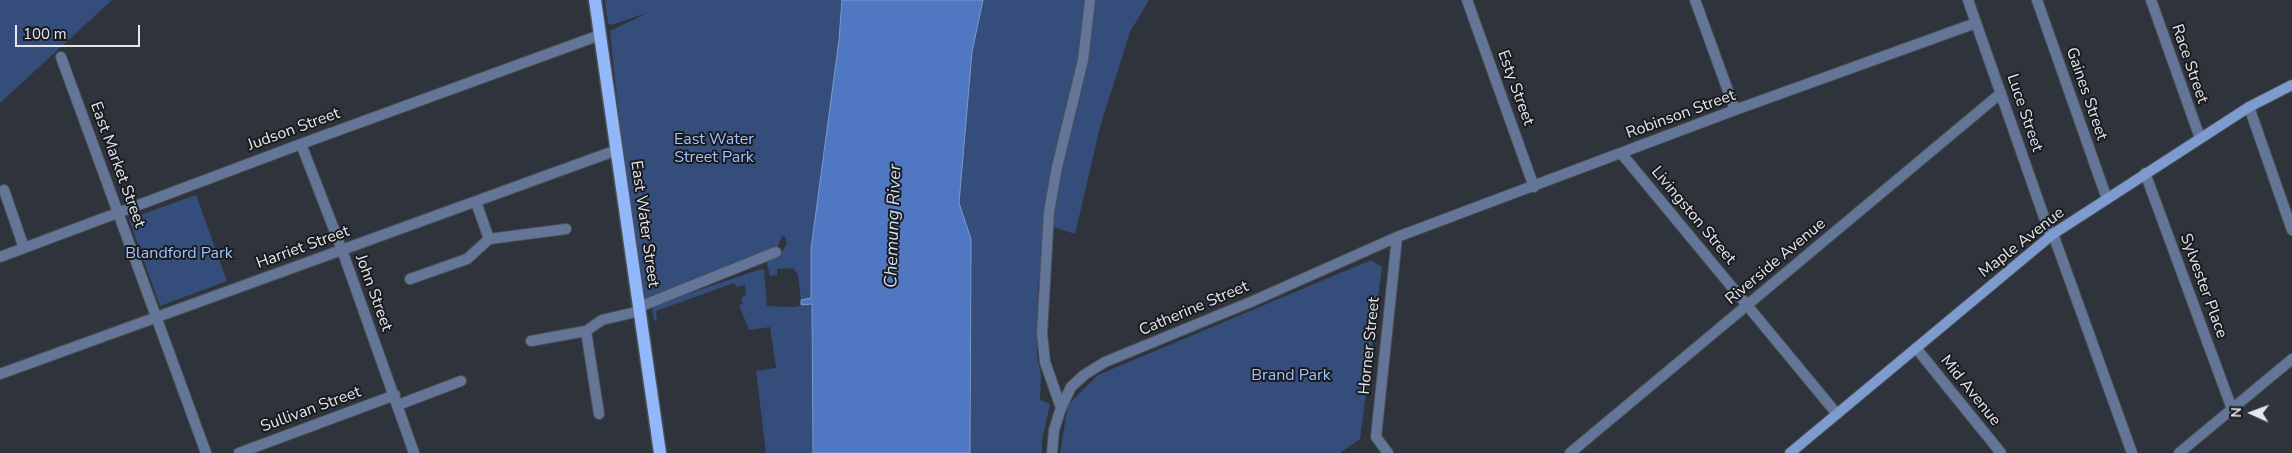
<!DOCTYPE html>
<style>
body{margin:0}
#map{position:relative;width:2292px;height:453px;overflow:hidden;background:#2f343c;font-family:"Nunito Sans",sans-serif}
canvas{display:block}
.north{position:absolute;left:2227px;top:388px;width:50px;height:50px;-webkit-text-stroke:4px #191b1f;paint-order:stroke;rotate:272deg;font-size:14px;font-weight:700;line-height:20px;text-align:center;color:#e4e7ec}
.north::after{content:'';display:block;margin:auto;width:18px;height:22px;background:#e4e7ec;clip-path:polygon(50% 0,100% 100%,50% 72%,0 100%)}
.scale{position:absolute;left:15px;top:25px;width:125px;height:22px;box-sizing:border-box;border:2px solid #e4e7ec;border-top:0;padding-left:6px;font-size:15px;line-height:18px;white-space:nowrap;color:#e4e7ec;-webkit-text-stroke:4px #191b1f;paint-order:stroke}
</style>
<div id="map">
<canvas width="2292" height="453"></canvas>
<div class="north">N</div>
<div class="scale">100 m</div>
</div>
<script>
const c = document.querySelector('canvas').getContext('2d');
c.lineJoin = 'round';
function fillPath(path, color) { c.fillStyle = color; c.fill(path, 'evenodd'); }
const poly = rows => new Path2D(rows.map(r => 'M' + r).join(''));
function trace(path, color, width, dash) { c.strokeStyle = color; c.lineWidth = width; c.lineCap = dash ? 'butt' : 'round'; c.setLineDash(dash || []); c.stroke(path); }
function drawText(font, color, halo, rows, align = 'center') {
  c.font = font + ' "Nunito Sans",sans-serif'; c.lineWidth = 4; c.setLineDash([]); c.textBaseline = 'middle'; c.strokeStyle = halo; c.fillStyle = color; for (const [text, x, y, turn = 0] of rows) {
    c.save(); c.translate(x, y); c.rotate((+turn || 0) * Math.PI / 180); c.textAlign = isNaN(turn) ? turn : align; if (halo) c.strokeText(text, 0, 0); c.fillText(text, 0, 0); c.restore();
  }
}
fillPath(poly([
 [0,0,112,0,0,103],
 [605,0,842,0,839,40,811,249,811,298,801,300,798,275,793,268,777,269,777,275,770,276,766,259,782,252,787,243,785,237,782,235,776,252,639,307,610,31,649,12,612,25,608,24],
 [983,0,1149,0,1130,32,1100,127,1075,234,1045,224,1038,288,1037,355,1041,375,1040,400,1050,404,1042,441,1042,453,970,453,971,239,959,203,972,52],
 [196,195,227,281,160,306,129,219],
 [1371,260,1382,267,1360,439,1340,453,1060,453,1068,405,1098,375],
 [761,269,764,270,767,306,792,307,812,304,813,453,766,453,756,371,776,368,770,327,749,330,739,305,743,304,741,298,746,295,745,285,737,287,734,283,656,311,657,320,654,321,652,306]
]), '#354d7a');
const water = poly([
 [842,0,983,0,972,52,959,203,971,239,970,453,813,453,812,304,801,305,801,300,811,298,811,249,839,40,842,0]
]);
fillPath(water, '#5077c2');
trace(water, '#7c99cf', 1);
const minor = poly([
 [1467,0,1534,187],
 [1695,0,1735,110],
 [1968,0,2051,237],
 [2037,0,2107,199],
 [2151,0,2200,138],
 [61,57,206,453],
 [2249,107,2292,230],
 [301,144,342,250,414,453],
 [1621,153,1837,414],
 [2145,173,2232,409],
 [4,190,24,248],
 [476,202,489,239],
 [2053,234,2132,453],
 [0,257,301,144,600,35],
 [410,279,467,259,489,239,566,229],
 [639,307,776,252],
 [531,341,586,331],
 [1916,348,2001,453],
 [0,374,617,150],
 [398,405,461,381],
 [1061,408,1045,362,1042,333,1049,212,1057,167,1083,60,1090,0],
 [599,414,586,331,602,320,640,311],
 [239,453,395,395],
 [1052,453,1054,430,1061,408,1071,387,1084,375,1105,362,1253,301,1397,237,1735,110,1976,23],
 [1388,453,1376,437,1397,237],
 [1570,453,2001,93],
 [2179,453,2292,359]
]);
const secondary = poly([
 [1790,453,2053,234,2249,107,2292,85]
]);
const primary = poly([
 [595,0,660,453]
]);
trace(minor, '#4c5158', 12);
trace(secondary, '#4c5158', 12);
trace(primary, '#4c5158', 15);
trace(minor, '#647697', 10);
trace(secondary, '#7e9bd0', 10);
trace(primary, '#92b7fb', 12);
drawText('16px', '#e4e7ec', '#191b1f', [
 ["Race Street",2189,64,71],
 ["Esty Street",1515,88,70],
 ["Gaines Street",2086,94,71],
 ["Luce Street",2024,113,71],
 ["Robinson Street",1681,115,-20],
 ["Judson Street",294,130,-20],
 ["East Market Street",117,165,70],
 ["Livingston Street",1693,216,50],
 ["East Water Street",644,224,82],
 ["Maple Avenue",2022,243,-38],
 ["Harriet Street",303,248,-20],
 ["Riverside Avenue",1776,262,-40],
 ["Sylvester Place",2203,286,70],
 ["John Street",373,293,70],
 ["Catherine Street",1194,309,-23],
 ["Horner Street",1370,346,-84],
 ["Mid Avenue",1970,391,51],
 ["Sullivan Street",311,410,-20]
]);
drawText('16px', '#a0c1fd', '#191b1f', [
 ["East Water",714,140],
 ["Street Park",714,158],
 ["Blandford Park",179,254],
 ["Brand Park",1291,376]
]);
drawText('italic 18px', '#d0dcf0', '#191b1f', [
 ["Chemung River",894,226,-88]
]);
</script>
